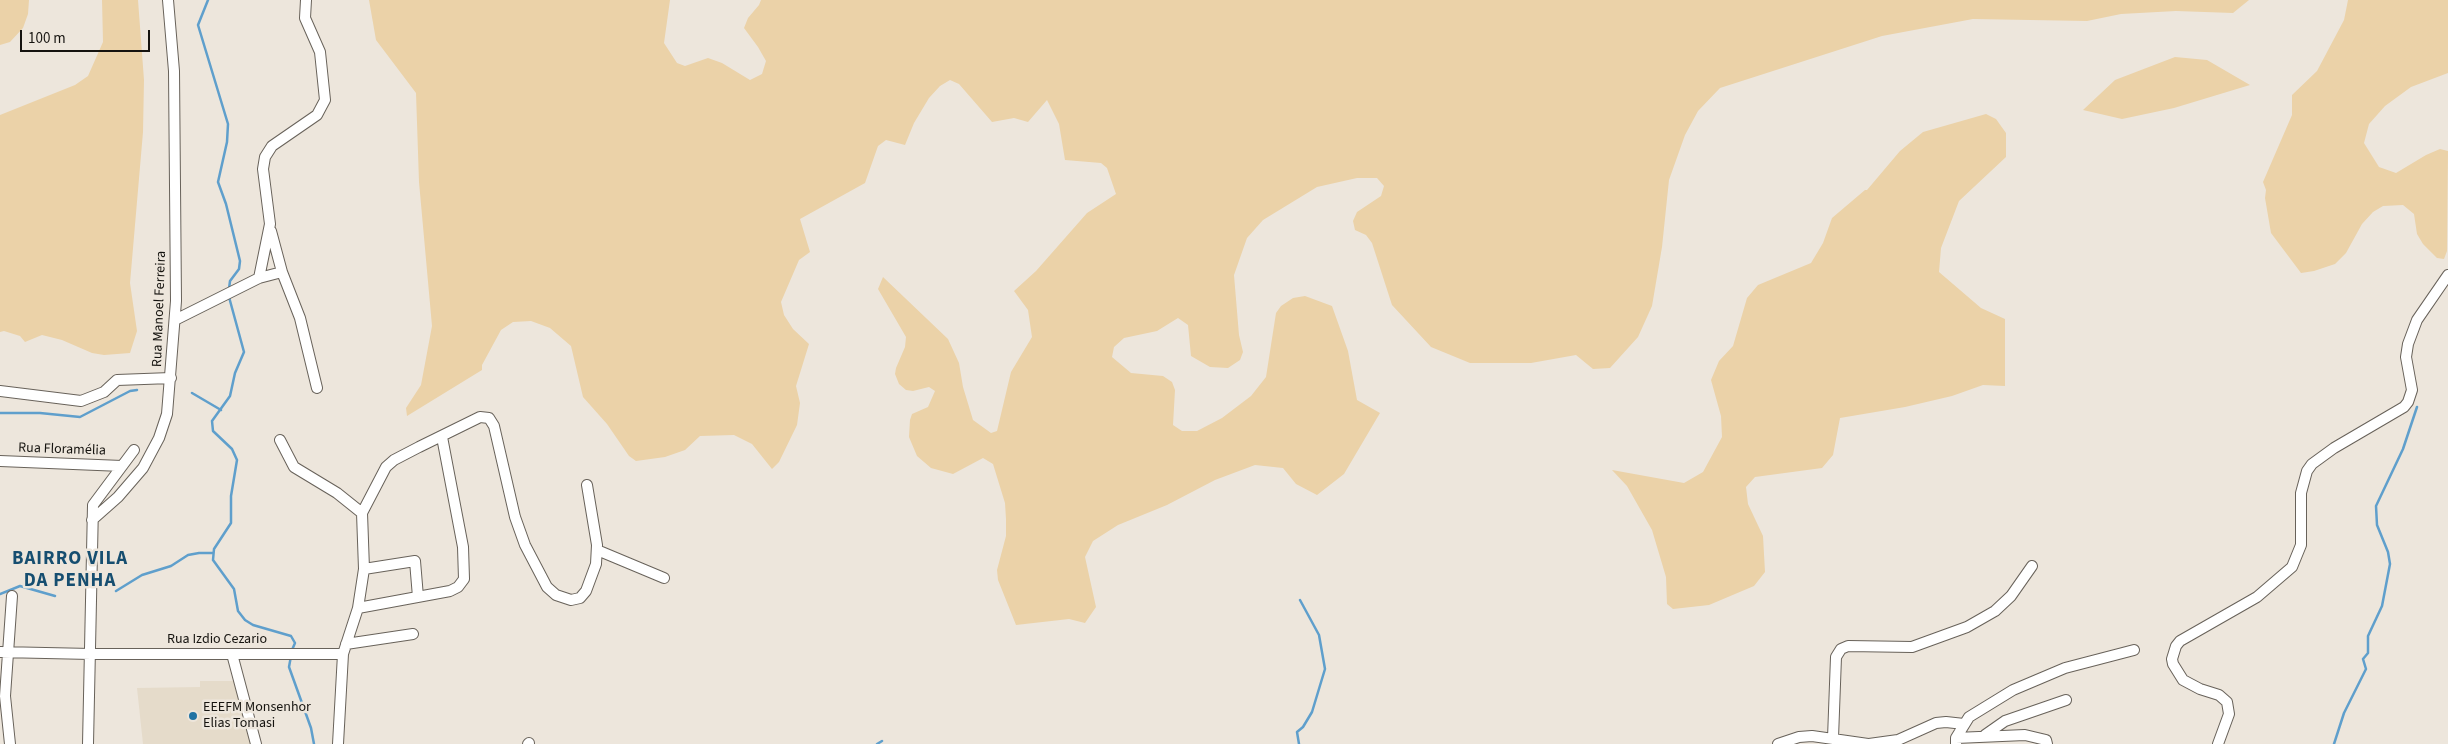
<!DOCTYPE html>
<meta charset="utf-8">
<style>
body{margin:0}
#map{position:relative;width:2448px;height:744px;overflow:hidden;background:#ede6dc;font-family:"Source Sans 3",sans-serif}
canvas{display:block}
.scale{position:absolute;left:20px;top:30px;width:130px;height:22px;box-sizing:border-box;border:2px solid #15130f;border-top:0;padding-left:6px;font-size:15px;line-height:18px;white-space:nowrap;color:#15130f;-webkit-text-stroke:4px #ede6dc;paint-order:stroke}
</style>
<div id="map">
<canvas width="2448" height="744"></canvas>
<div class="scale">100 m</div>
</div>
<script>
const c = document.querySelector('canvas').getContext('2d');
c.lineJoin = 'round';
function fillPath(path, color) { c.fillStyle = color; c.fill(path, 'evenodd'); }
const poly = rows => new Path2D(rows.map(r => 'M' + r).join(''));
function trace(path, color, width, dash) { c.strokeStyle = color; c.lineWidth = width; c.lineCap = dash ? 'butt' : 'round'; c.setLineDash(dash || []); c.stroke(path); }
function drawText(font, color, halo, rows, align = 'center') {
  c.font = font + ' "Source Sans 3",sans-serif'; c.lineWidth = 5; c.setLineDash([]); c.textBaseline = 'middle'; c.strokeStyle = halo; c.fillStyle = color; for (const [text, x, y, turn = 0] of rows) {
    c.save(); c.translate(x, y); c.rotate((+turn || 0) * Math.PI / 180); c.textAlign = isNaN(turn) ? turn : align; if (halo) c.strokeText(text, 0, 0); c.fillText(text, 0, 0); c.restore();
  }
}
fillPath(poly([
 [200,681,238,681,256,744,143,744,137,688,200,687]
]), '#e5dbca');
fillPath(poly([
 [0,0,29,0,28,14,23,28,10,42,0,45],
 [102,0,138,0,144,80,143,132,130,283,137,331,130,353,104,355,92,353,62,340,42,335,25,342,20,336,4,331,0,332,0,115,75,85,88,76,103,42],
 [369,0,670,0,664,43,677,63,685,66,708,58,722,63,750,80,762,74,766,61,758,47,744,28,748,18,759,5,761,0,2249,0,2233,13,2176,11,2121,14,2087,21,1973,19,1882,36,1720,88,1698,111,1685,135,1669,180,1662,247,1652,306,1638,337,1610,368,1593,369,1576,355,1531,363,1470,363,1431,347,1392,305,1372,243,1366,235,1355,230,1353,221,1357,212,1381,196,1384,186,1377,178,1357,178,1317,187,1263,220,1247,238,1234,275,1239,335,1243,352,1240,360,1228,368,1210,367,1191,356,1188,325,1178,318,1157,331,1124,338,1114,347,1112,357,1131,373,1163,376,1172,382,1175,390,1173,425,1182,431,1197,431,1222,418,1251,396,1266,377,1276,313,1281,306,1293,298,1305,296,1332,306,1348,351,1357,400,1380,413,1344,474,1317,495,1296,484,1283,468,1255,465,1215,480,1167,505,1118,525,1093,541,1085,557,1096,607,1085,623,1069,619,1016,625,998,580,997,570,1006,536,1006,519,1005,503,993,464,983,458,953,474,931,468,917,456,909,437,910,420,912,414,928,407,935,391,929,387,913,391,906,390,899,384,895,374,896,368,905,347,906,337,878,289,883,277,948,339,959,363,963,387,973,420,991,433,997,431,1011,372,1032,337,1028,310,1014,291,1036,271,1087,213,1116,194,1107,168,1101,163,1065,160,1059,124,1047,100,1028,122,1014,118,992,122,959,84,950,80,940,86,929,98,914,123,905,145,886,140,878,146,865,183,800,219,810,252,799,260,781,302,784,315,793,329,809,344,796,386,800,403,797,425,779,462,772,469,752,444,734,435,700,436,685,450,665,457,636,461,629,456,607,424,583,397,571,346,550,328,531,321,513,322,501,330,482,365,482,370,407,416,406,408,421,385,432,326,419,182,416,93,376,40],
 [2348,0,2448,0,2448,73,2411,87,2385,106,2369,124,2364,143,2379,167,2396,173,2426,155,2440,149,2448,151,2447,251,2444,259,2437,258,2423,244,2417,234,2414,214,2403,205,2383,206,2373,212,2362,224,2346,253,2335,264,2314,271,2301,273,2271,233,2265,198,2266,190,2263,182,2292,115,2292,95,2317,71,2344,20],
 [2175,57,2207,60,2250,85,2174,108,2122,119,2083,110,2115,80],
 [1986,114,1996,119,2006,133,2006,157,1959,201,1941,248,1939,272,1981,308,2005,319,2005,386,1983,385,1952,396,1905,407,1840,418,1833,455,1822,468,1755,477,1746,487,1748,504,1763,536,1765,572,1754,586,1709,605,1673,609,1667,604,1666,577,1652,530,1627,486,1612,470,1684,483,1703,472,1722,437,1721,416,1711,380,1719,361,1733,346,1747,298,1758,285,1811,263,1823,243,1832,218,1865,190,1867,190,1900,151,1923,132]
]), '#ebd2a8');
trace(poly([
 [208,0,198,25,228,124,227,142,218,182,226,204,240,261,239,269,230,281,229,289],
 [229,297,244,352,235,373,230,396,212,421,213,431,232,449,237,460,231,496,231,523,214,549,213,560,234,589,238,611,245,620,253,625,291,636,295,643,292,650],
 [192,393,221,410],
 [0,413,40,413,80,417,130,391,137,390],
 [116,591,142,575,171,566,188,555,199,553,213,553],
 [0,594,20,586,55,596],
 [291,656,289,667,311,728,314,744],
 [877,744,882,741],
 [1299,744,1297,732,1303,727,1312,712,1325,669,1319,635,1300,600],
 [2334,744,2344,713,2366,669,2363,659,2368,653,2368,636,2382,606,2390,564,2388,552,2377,525,2376,506,2403,449,2417,407]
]), '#5f9fcc', 2.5);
const minor = poly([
 [271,231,282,272],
 [259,278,270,224,263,169,265,157,272,146,317,115,325,100,320,52,305,18,306,0],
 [175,320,259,278,282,272,300,318,317,388],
 [0,391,81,401,104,392,117,380,171,378],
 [280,440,294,467,337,493,362,513],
 [0,461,122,466],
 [92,520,118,497,143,468,159,438,167,414,176,301,174,71,168,0],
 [597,550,664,578],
 [364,569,415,561,418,597],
 [358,608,450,591,458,587,464,579,463,547,442,437],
 [346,644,413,634],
 [0,652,91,654,343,654],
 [232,654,256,744],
 [1985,735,2005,721,2066,700],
 [1833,738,1836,657,1841,649,1848,646,1912,647,1967,627,1995,611,2011,596,2032,566],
 [1956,738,2025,735,2046,740,2047,744],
 [10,744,5,696,12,596],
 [88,744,93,505,134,450],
 [338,744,343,654,358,608,364,569,362,513,386,467,394,460,419,447,480,417,489,418,494,426,515,517,525,545,547,587,556,595,571,600,580,598,586,591,596,564,597,545,587,485],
 [528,744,529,743],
 [1778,744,1799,737,1812,736,1868,744],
 [1869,744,1898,740,1936,723,1946,722,1964,724],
 [1956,744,1956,738,1969,717,2013,690,2065,668,2134,650],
 [2218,744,2229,714,2227,702,2219,695,2200,689,2183,680,2173,664,2172,659,2176,646,2180,641,2257,597,2292,567,2301,545,2301,493,2307,471,2312,464,2334,448,2404,407,2408,402,2412,390,2406,357,2408,344,2417,320,2448,275]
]);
trace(minor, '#68625a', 12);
trace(minor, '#fff', 10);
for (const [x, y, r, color] of [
 [193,716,5,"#2173a4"]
]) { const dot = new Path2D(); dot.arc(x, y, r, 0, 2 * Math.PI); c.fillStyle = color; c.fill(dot); trace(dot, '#ede6dc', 2); }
drawText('14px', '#15130f', '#ede6dc', [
 ["Rua Manoel Ferreira",160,309,-88],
 ["Rua Floramélia",62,450,2],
 ["Rua Izdio Cezario",217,640]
]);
drawText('14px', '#15130f', '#ede6dc', [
 ["EEEFM Monsenhor",203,708],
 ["Elias Tomasi",203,724]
], 'left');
c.letterSpacing = '1px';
drawText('bold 19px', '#164e70', '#ede6dc', [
 ["BAIRRO VILA",70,560],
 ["DA PENHA",70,582]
]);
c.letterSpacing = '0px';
</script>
